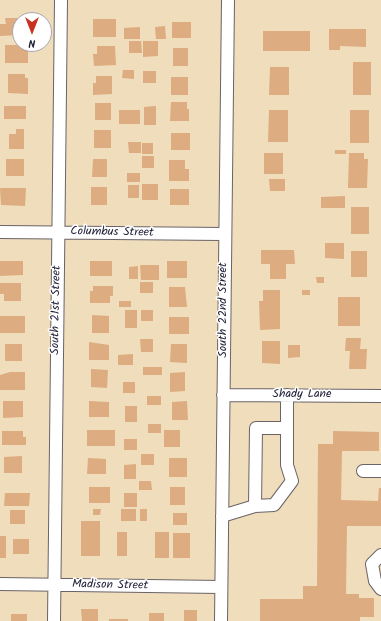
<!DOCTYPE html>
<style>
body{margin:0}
#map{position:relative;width:381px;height:621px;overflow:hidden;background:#efddbb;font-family:Kalam,sans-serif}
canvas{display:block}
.north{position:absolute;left:12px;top:12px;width:40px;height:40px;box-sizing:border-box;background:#fff;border:1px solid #a7a7b1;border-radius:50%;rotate:180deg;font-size:11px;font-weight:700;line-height:16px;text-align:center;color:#22223b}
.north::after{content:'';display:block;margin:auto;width:14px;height:18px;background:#c8321e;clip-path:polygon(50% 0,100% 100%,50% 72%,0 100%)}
</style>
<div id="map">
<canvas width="381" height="621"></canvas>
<div class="north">N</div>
</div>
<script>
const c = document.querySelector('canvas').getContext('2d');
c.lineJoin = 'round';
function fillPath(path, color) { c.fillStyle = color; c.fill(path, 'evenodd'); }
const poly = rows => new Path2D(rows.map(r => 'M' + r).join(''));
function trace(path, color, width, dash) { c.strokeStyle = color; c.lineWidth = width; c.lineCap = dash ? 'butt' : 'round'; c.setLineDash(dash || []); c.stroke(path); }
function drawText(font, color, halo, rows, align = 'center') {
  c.font = font + ' Kalam,sans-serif'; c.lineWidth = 3; c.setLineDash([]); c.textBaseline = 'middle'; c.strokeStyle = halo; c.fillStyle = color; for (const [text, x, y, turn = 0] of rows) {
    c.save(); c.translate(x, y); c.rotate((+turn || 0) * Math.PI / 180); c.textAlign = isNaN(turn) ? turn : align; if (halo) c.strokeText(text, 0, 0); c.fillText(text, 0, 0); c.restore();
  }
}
fillPath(poly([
 [5,18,25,18,25,20,20,20,20,35,0,36,0,24,6,24],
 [93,19,116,19,116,37,93,37],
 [172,22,191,22,191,38,172,38],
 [165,26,166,39,156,39,155,27],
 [140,27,140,39,124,39,124,28],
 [329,29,366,29,366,47,340,46,340,50,329,50],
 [263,31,310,31,310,51,263,51],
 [129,41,141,41,142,53,129,53],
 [143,41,158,41,158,56,143,57],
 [5,45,25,45,25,50,28,50,28,63,5,63],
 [97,46,115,46,116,65,94,66,93,54,97,54],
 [173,48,188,48,188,66,173,66],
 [353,62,371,62,371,95,353,95],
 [270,67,289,67,289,95,269,95],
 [123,70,134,70,134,79,122,78],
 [143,71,156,71,156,83,143,83],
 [8,74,25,74,25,78,28,78,28,94,8,93],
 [96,76,112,76,112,94,93,95,93,83,96,83],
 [171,77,188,77,188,95,171,95],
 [171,102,187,102,187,109,189,109,189,121,170,121],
 [95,103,111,103,111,120,95,120],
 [4,106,26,106,26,119,4,119],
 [156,106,156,125,144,125,144,107],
 [119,110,140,110,140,124,119,124],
 [269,110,288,110,288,142,268,142],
 [350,110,369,110,369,143,350,143],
 [16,129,24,129,24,149,9,149,9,134,16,134],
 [94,130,111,130,111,148,94,148],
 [171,133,190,133,190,150,171,150],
 [128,142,141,142,141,153,129,153],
 [142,143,153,143,153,154,142,154],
 [335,150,346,150,346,154,335,154],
 [264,153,283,153,283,174,264,174],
 [349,153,364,153,364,159,368,159,367,188,348,188],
 [142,156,154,156,154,168,142,168],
 [6,159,24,159,24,176,6,176],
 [93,159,107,159,107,177,92,177],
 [169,160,185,160,185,169,189,169,189,181,169,181],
 [127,173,140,173,140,182,127,182],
 [269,179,285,179,285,191,270,191],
 [142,184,158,184,158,200,142,200],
 [128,185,139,185,139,198,128,198],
 [91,187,107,187,107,205,91,205],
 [0,188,26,188,25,206,1,205],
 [170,189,189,189,189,205,170,205],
 [345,196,345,208,321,208,321,197],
 [351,207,369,207,369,234,351,234],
 [325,243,344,243,344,259,325,258],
 [261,250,294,250,295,264,286,264,286,279,270,279,270,264,261,264],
 [351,251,367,251,367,277,351,277],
 [0,261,23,261,23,275,0,276],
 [90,261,112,261,112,276,90,276],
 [167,261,187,261,187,278,167,278],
 [140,265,159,265,159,280,141,280],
 [138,266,138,279,129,279,129,267],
 [316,277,324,277,324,283,317,283],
 [140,282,153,282,153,293,140,293],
 [0,283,21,283,21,301,4,301,4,294,0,294],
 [93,286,113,286,113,296,110,296,110,303,90,303,90,291,93,291],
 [169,287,185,287,187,307,169,307],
 [263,290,280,290,280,329,260,330,259,301,263,301],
 [302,290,310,290,310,295,302,295],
 [338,297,360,297,360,326,338,326],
 [119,301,131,301,131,307,119,307],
 [125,310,137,310,137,328,125,328],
 [141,310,153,310,153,321,141,321],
 [92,315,109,316,109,333,92,333],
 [0,316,25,316,25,333,0,333],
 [169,317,189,317,189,334,169,334],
 [346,338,361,338,360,349,367,349,366,369,349,369,350,351,345,351],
 [140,339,153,339,153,352,141,352],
 [262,341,280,341,280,364,262,363],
 [89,342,109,345,109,360,89,360],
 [5,344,22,344,22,361,5,361],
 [171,344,187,344,187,363,170,362],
 [288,345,300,345,300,357,288,358],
 [133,354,133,365,118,365,118,355],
 [143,367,162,367,162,375,143,375],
 [91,369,108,370,107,388,91,387],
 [10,372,25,372,25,390,0,390,0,375],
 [185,372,185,391,170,392,170,373],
 [123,382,135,382,135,393,123,393],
 [147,396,161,396,161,405,147,405],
 [3,401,23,401,23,417,3,418],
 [89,401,109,402,109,417,89,417],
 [187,401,188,420,172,420,172,402],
 [125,406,137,406,137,422,125,422],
 [148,424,161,424,161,433,148,433],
 [87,430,115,430,115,446,87,446],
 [164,430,180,430,180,447,164,447],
 [2,431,23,431,23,437,26,437,26,445,2,445],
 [333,431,379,432,379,451,342,451,341,500,378,501,379,488,381,488,381,526,347,526,346,594,359,594,359,598,374,598,374,617,360,617,360,621,260,621,260,599,303,599,303,586,317,586,318,444,333,444],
 [124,439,137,439,137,450,124,450],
 [141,454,154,454,154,465,141,465],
 [22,456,22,473,4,473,4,457],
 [88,458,106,459,106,474,87,474],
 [169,458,187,458,187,477,169,477],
 [136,464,136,479,124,479,124,465],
 [139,481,151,481,152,490,139,490],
 [89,487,110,487,110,503,89,503],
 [170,487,185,487,185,505,170,505],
 [5,493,30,493,29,506,4,506],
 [124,493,137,493,137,507,124,507],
 [93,509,101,509,100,515,93,515],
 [121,509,136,509,136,521,121,521],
 [140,509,147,509,147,521,140,521],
 [10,510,25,510,25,524,10,524],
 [173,513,187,513,187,525,173,525],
 [81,521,100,521,100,556,81,556],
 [117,532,127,532,127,556,117,556],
 [155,532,169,532,169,558,155,558],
 [173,533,190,533,190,558,173,558],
 [0,536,6,536,6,558,0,558],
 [13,539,29,539,29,554,13,554],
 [81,609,98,609,98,621,82,621],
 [184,610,197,610,197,621,184,621],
 [149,613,164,613,164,621,149,621],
 [11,614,27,614,27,621,11,621],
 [109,619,128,619,128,621,109,621]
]), '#deac81');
const minor = poly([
 [0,232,224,234],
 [223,395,381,396],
 [363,471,381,471],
 [255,506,256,428,287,428],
 [222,516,255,506,274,505,292,481,287,465,287,395],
 [381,555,372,564,375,581,381,589],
 [0,584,221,587],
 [54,621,61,0],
 [221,621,228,0]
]);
trace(minor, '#6a6368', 14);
trace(minor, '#fff', 12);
drawText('12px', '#22223b', '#fff', [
 ["Columbus Street",112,233,1],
 ["South 21st Street",57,310,-89],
 ["South 22nd Street",224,310,-90],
 ["Shady Lane",302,395],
 ["Madison Street",110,586,1]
]);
</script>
